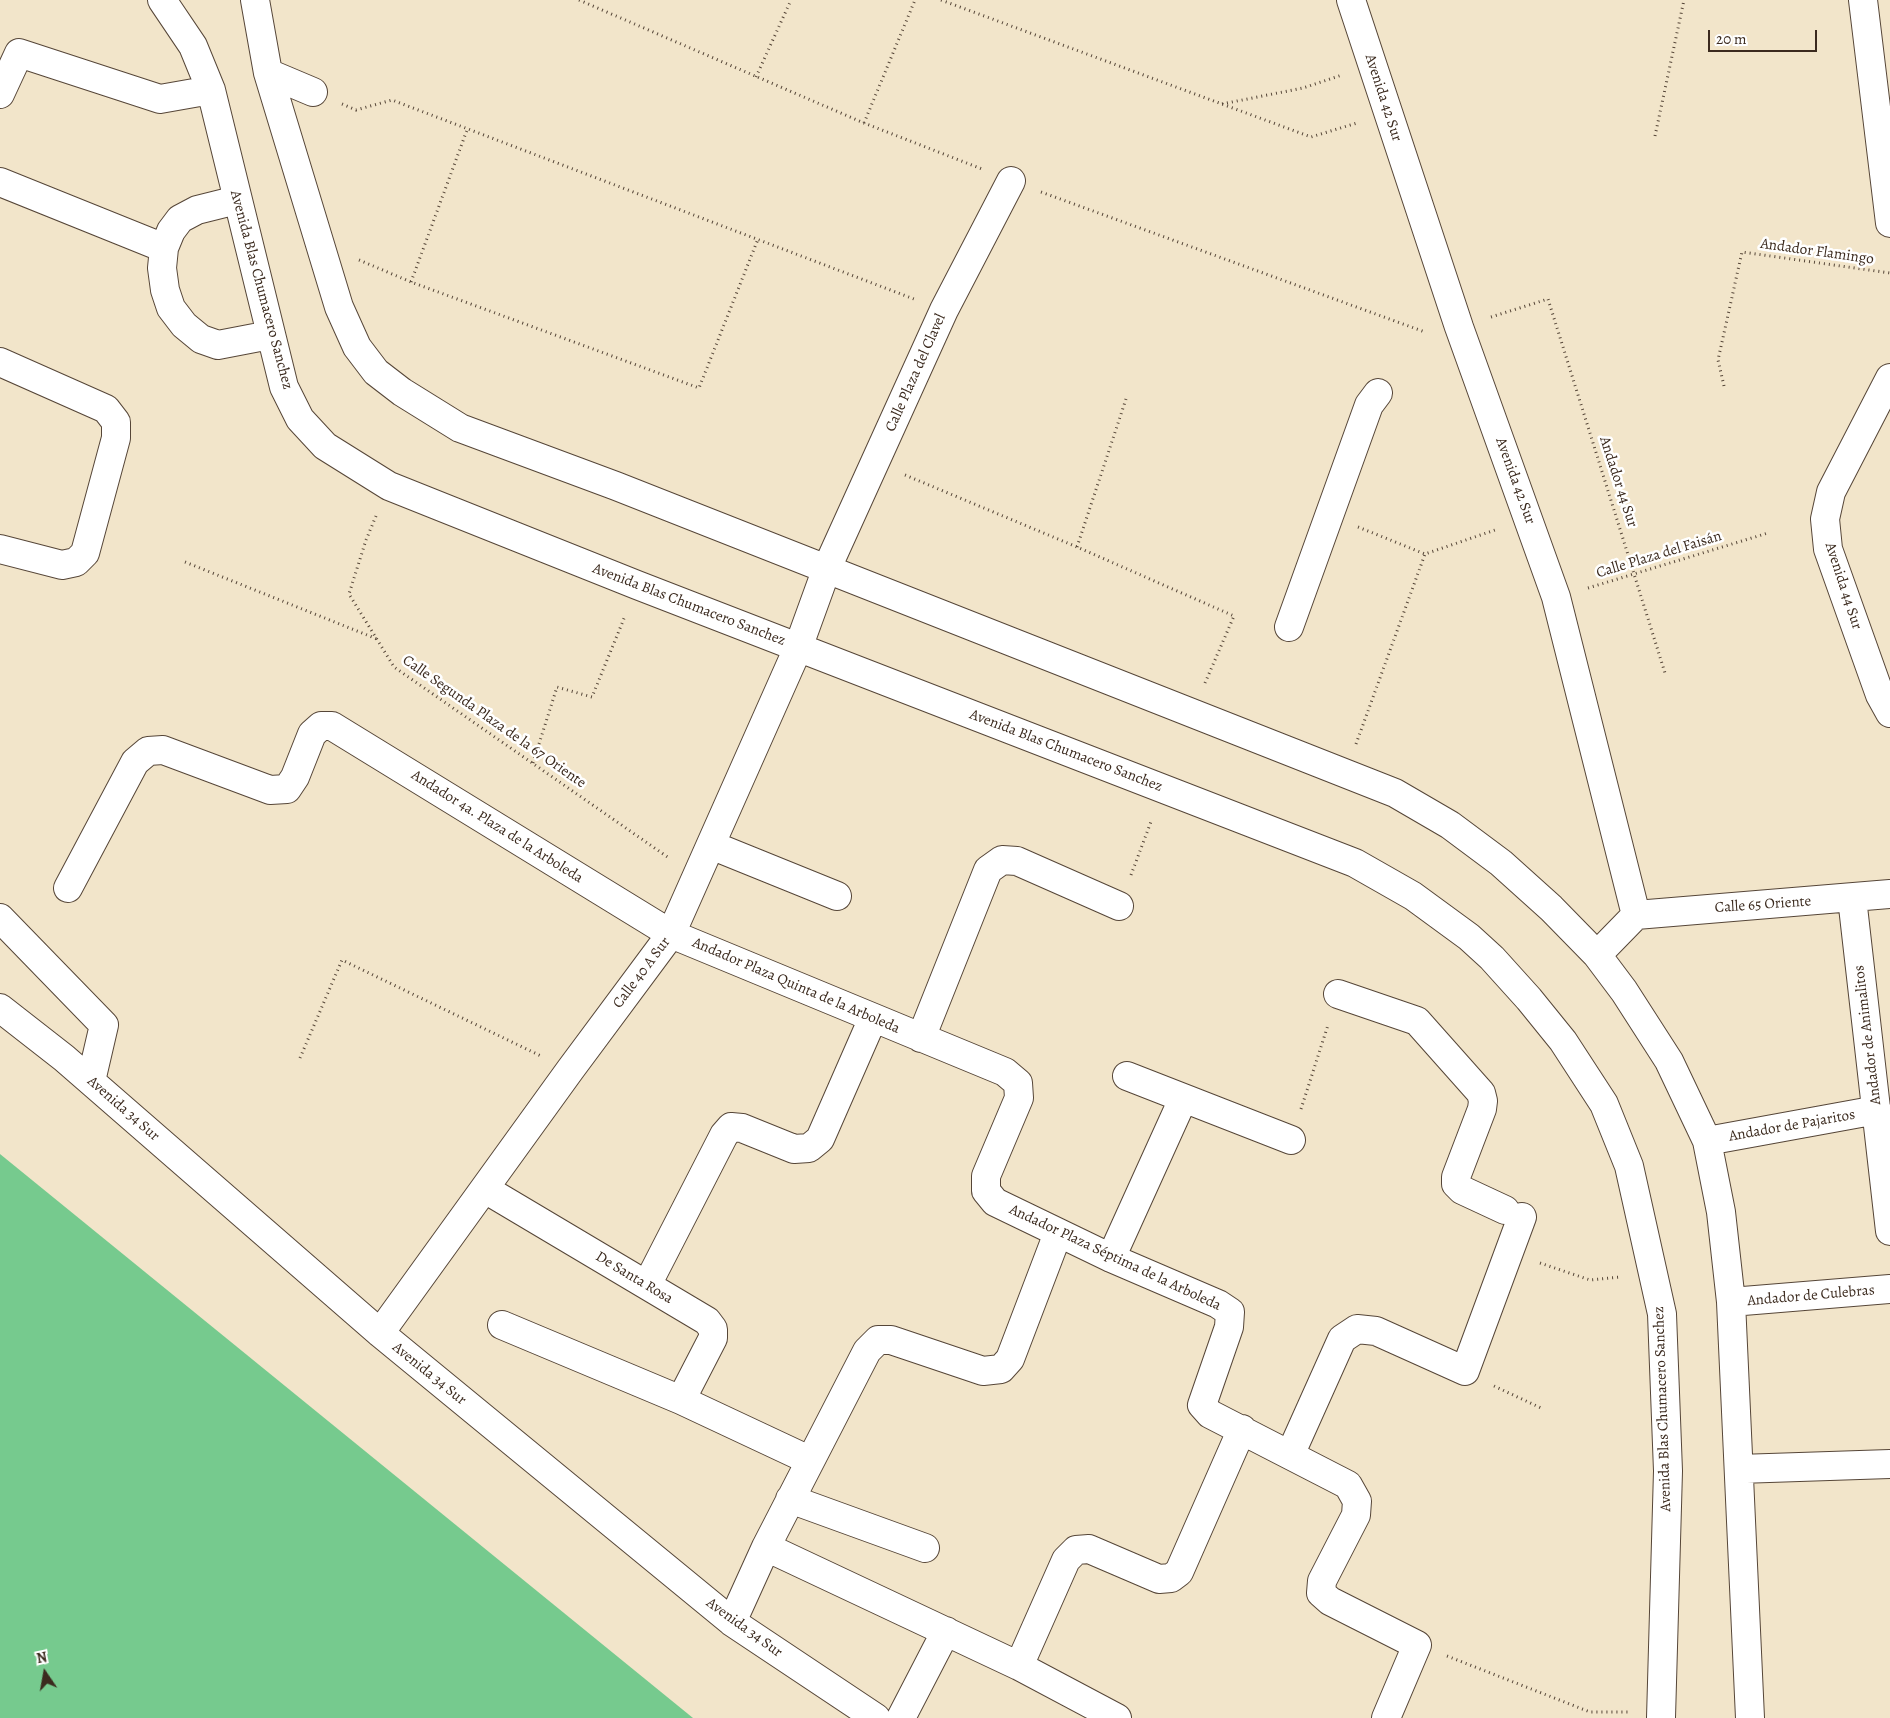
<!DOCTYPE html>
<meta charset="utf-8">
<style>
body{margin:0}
#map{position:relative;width:1890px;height:1718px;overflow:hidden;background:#f2e5ca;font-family:Alegreya,serif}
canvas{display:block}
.north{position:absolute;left:20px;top:1648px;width:50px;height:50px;-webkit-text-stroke:4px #fff;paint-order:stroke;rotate:348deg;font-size:14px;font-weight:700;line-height:20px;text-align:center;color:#3b2a1e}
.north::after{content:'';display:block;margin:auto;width:18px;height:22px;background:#3b2a1e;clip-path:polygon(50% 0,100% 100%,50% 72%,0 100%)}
.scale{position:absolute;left:1708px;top:30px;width:109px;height:22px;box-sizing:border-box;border:2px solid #3b2a1e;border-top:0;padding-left:6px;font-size:15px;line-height:18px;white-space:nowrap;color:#3b2a1e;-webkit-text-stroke:4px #fff;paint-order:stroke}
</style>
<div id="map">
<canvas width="1890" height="1718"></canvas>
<div class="north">N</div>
<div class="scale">20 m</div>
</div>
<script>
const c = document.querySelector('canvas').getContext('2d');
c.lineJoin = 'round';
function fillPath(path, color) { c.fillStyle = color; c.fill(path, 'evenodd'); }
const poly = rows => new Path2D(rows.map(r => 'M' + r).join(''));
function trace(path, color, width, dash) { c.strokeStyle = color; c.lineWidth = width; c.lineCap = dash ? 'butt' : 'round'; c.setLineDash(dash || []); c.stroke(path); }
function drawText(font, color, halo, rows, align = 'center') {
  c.font = font + ' Alegreya,serif'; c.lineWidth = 5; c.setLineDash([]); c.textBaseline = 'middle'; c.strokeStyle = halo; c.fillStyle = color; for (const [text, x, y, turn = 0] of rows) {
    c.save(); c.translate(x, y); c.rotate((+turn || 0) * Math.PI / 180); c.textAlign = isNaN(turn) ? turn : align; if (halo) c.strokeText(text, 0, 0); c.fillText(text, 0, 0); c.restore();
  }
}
fillPath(poly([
 [0,1154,693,1718,0,1718]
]), '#76ca8e');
const minor = poly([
 [162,0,193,46,211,90,284,387,300,419,325,446,389,486,637,585,1355,863,1413,896,1469,937,1492,958,1529,999,1563,1041,1604,1104,1629,1166,1662,1314,1668,1471,1661,1718],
 [255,0,268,73,339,307,357,347,376,372,402,392,460,428,616,486,1395,793,1450,825,1501,863,1551,908,1597,955,1624,991,1669,1061,1707,1141,1721,1212,1731,1302,1750,1718],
 [1351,0,1459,327,1556,597,1636,915,1597,955],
 [1863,0,1890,223],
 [268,73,313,92],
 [0,94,19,53,160,99,211,90],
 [0,182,164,248],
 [237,200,197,210,180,219,171,231,164,248,162,268,165,290,171,308,184,325,201,339,218,345,270,335],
 [0,362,106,409,116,422,116,438,85,553,76,562,62,565,0,549],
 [1890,378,1831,492,1825,519,1828,549,1880,695,1890,713],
 [1289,627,1369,405,1378,393],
 [711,845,837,896],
 [68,888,135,762,148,751,163,750,270,790,287,789,295,777,312,734,321,726,332,726,671,934,1005,1072,1018,1083,1019,1098,986,1176,986,1191,995,1202,1111,1258,1218,1304,1230,1312,1229,1327,1202,1405,1210,1414,1348,1485,1357,1501,1356,1515,1322,1581,1321,1593,1330,1601,1417,1645,1386,1718],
 [1852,898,1890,1231],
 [1636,915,1890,894],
 [0,918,104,1025,91,1081],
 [1338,994,1417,1021,1481,1093,1483,1101,1482,1109,1456,1177,1456,1184,1462,1190,1505,1210],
 [0,1008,64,1058,380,1333,732,1622,876,1718],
 [921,1038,988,870,1002,860,1017,861,1119,906],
 [1127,1076,1291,1140],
 [1707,1141,1877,1110],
 [485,1189,707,1321,713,1329,713,1338,681,1400],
 [1111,1258,1183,1099],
 [647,1285,724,1135,731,1127,742,1128,794,1149,809,1148,820,1139,873,1018],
 [1731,1302,1890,1289],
 [502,1325,681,1400,809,1460],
 [380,1333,570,1070,671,934,798,648,827,568,944,310,1011,181],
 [1290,1455,1342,1339,1357,1329,1376,1331,1465,1371,1522,1217],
 [1739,1469,1890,1464],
 [790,1499,925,1548],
 [766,1547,1019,1666,1117,1718],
 [732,1622,766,1547,867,1351,878,1340,891,1340,983,1371,1001,1369,1010,1359,1058,1233],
 [1019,1666,1066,1560,1076,1550,1089,1549,1159,1579,1171,1578,1179,1572,1242,1429],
 [901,1718,946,1631]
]);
trace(minor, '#564638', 30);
trace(poly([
 [579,0,864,123,982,169],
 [941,0,1311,137,1357,123],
 [756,77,791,0],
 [342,104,356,110,392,100,914,299],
 [1222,104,1303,88,1342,75],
 [864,123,915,0],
 [1655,136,1684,0],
 [1041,192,1425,332],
 [359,260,411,282,699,388,758,239],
 [411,282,467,130],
 [1491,317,1548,299,1665,673],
 [1724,386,1718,360,1742,252,1890,273],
 [905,475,1077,547,1234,616,1205,683],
 [376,516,366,540,349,594,394,667,669,858],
 [1358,527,1425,554,1498,529],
 [1077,547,1126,399],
 [185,562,377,639],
 [1588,588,1768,533],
 [1356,744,1425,554],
 [533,763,557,687,592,697,625,616],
 [1131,875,1152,819],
 [300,1058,342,960,541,1056],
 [1301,1109,1328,1025],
 [1540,1263,1590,1280,1620,1277],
 [1494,1386,1541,1408],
 [1447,1656,1590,1712,1628,1712]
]), '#564638', 3, [1, 4]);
trace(minor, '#fff', 28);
drawText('15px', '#3b2a1e', '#fff', [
 ["Avenida 42 Sur",1383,98,72],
 ["Andador Flamingo",1817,252,8],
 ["Avenida Blas Chumacero Sanchez",261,290,75],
 ["Calle Plaza del Clavel",916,373,-66],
 ["Avenida 42 Sur",1515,481,70],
 ["Andador 44 Sur",1618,482,72],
 ["Calle Plaza del Faisán",1659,555,-17],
 ["Avenida 44 Sur",1843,586,72],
 ["Avenida Blas Chumacero Sanchez",689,605,21],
 ["Calle Segunda Plaza de la 67 Oriente",494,722,35],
 ["Avenida Blas Chumacero Sanchez",1066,751,21],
 ["Andador 4a. Plaza de la Arboleda",497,827,32],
 ["Calle 65 Oriente",1763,905,-4],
 ["Calle 40 A Sur",642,973,-53],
 ["Andador Plaza Quinta de la Arboleda",796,986,23],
 ["Andador de Animalitos",1868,1035,-97],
 ["Avenida 34 Sur",123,1109,41],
 ["Andador de Pajaritos",1792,1126,-10],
 ["Andador Plaza Séptima de la Arboleda",1115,1258,25],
 ["De Santa Rosa",634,1278,31],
 ["Andador de Culebras",1811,1296,-5],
 ["Avenida 34 Sur",429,1374,39],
 ["Avenida Blas Chumacero Sanchez",1663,1409,-92],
 ["Avenida 34 Sur",744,1628,36]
]);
</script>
